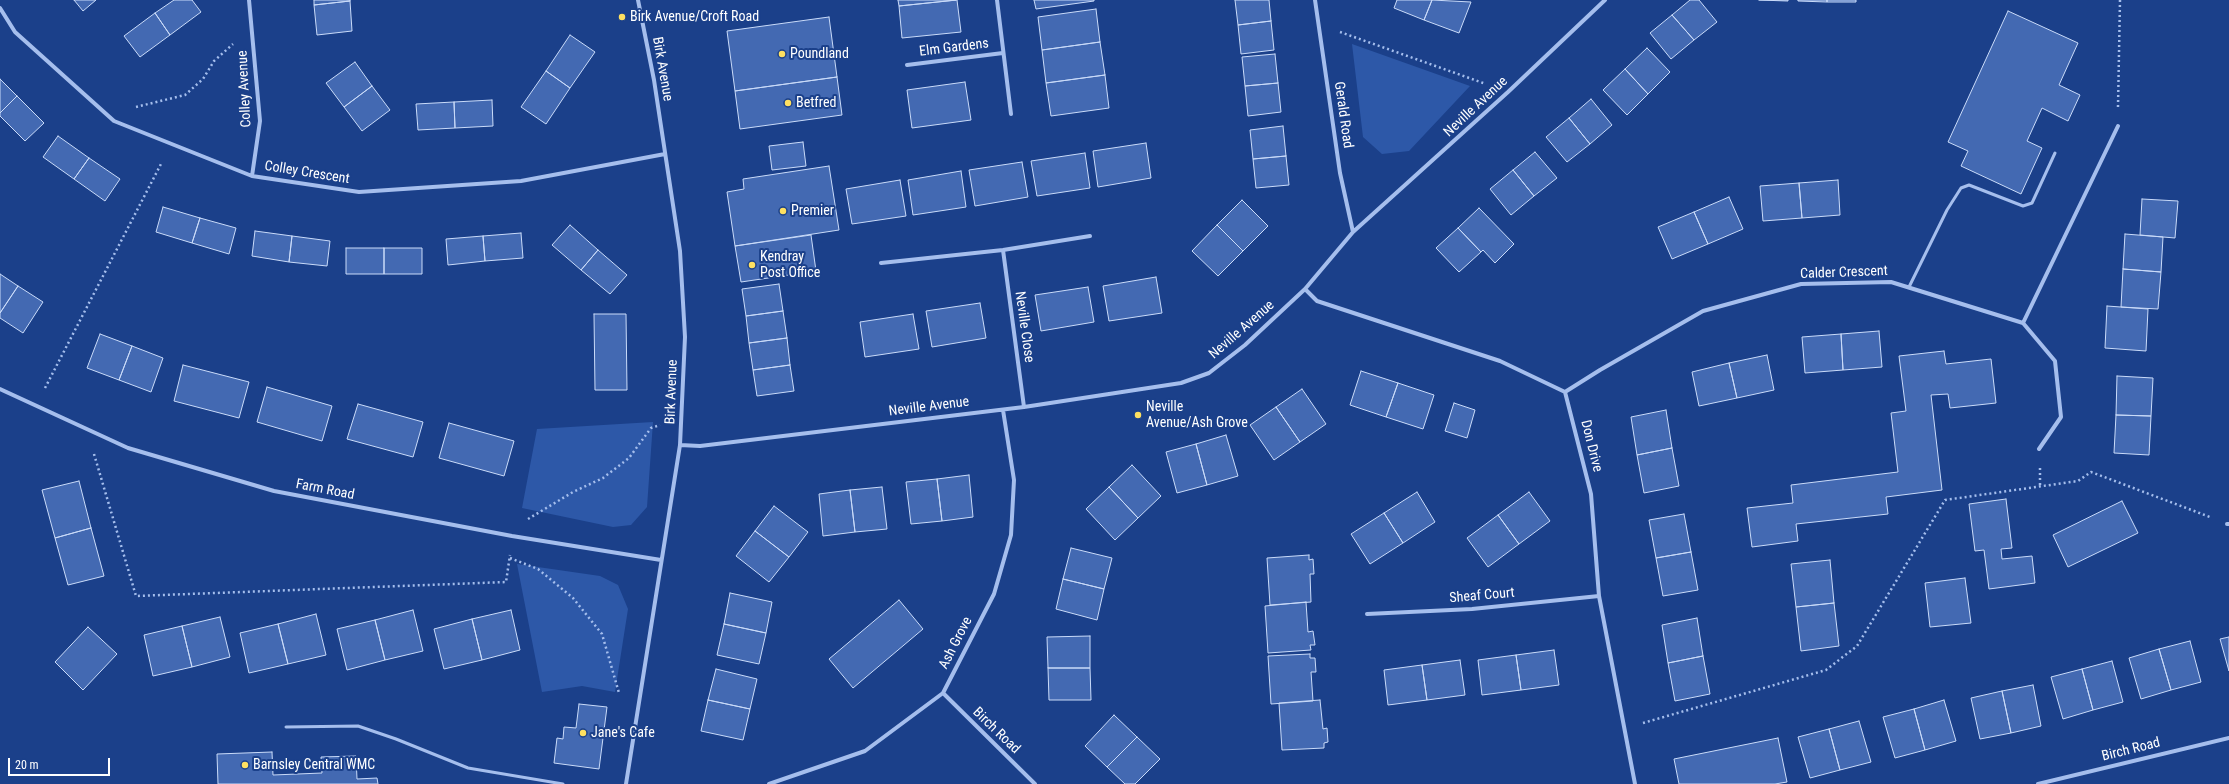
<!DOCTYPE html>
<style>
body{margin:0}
#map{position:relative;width:2229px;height:784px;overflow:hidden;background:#1b408a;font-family:"Roboto Condensed",sans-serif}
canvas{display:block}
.scale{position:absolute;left:8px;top:758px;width:102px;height:18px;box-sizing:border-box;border:2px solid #fff;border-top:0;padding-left:5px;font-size:12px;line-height:14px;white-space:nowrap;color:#fff;-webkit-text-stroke:3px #1b408a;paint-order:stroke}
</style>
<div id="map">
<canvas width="2229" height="784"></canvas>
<div class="scale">20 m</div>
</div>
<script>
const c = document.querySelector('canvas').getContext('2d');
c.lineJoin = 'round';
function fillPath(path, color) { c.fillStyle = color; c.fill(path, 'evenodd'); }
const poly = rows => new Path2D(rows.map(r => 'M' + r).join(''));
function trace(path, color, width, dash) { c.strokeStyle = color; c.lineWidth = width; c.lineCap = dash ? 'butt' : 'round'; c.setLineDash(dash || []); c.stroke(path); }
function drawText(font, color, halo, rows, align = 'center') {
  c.font = font + ' "Roboto Condensed",sans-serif'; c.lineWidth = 4; c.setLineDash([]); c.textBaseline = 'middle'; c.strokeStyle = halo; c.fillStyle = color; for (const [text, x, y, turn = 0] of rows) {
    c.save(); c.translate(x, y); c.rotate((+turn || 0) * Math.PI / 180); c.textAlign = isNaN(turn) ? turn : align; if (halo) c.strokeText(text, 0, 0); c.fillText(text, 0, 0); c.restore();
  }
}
fillPath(poly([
 [1352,44,1470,86,1409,151,1382,154,1363,137],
 [653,422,647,507,631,525,613,527,522,508,537,429],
 [517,564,600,576,618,585,628,609,615,692,582,686,542,692]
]), '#2d58a8');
const building = poly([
 [74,0,96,0,83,11,74,0],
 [174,0,192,0,201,12,170,35,155,13,174,0],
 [314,0,350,0,350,1,314,5,314,0],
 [898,0,956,0,899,6,898,0],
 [957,0,961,32,902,38,899,6,957,0],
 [1034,0,1094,0,1094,1,1036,9,1034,0],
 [1235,0,1269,0,1271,21,1238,25,1235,0],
 [1397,0,1432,0,1424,20,1394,8,1397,0],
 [1432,0,1471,2,1459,33,1424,20,1432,0],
 [1690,0,1699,0,1717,22,1694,40,1672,15,1690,0],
 [1759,0,1788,0,1788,1,1759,0],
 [1798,0,1827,0,1827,2,1798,1,1798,0],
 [1827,0,1856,0,1856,2,1827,2,1827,0],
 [350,1,352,31,317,35,314,5,350,1],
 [1096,9,1100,42,1042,50,1038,17,1096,9],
 [2008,11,2078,43,2059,85,2080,95,2068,121,2042,108,2027,141,2042,148,2021,194,1961,166,1968,151,1948,142,2008,11],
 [155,13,170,35,140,57,124,36,155,13],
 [1672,15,1694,40,1671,59,1650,33,1672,15],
 [829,17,837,77,735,91,727,31,829,17],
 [1271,21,1274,50,1241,54,1238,25,1271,21],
 [570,35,595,52,570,88,546,71,570,35],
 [1100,42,1105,75,1046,83,1042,50,1100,42],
 [1647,48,1670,72,1648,94,1625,69,1647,48],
 [1275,54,1278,83,1245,86,1242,57,1275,54],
 [355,62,372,86,344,107,326,83,355,62],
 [1625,69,1648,94,1627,115,1603,90,1625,69],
 [546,71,570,88,546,124,521,107,546,71],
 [1105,75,1109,108,1051,116,1046,83,1105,75],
 [837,77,842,115,740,129,735,91,837,77],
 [0,79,17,96,0,113,0,79],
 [965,82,971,120,912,128,907,90,965,82],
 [1278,83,1281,112,1248,116,1245,86,1278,83],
 [372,86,390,110,362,131,344,107,372,86],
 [17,96,44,123,25,141,0,116,0,113,17,96],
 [1591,99,1612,125,1590,144,1569,118,1591,99],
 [492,100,493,126,455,128,454,102,492,100],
 [454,102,455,128,418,130,416,104,454,102],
 [1569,118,1590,144,1567,162,1546,137,1569,118],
 [1283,126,1286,156,1253,159,1250,130,1283,126],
 [58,136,89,158,74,179,43,157,58,136],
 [803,142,806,166,772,170,769,146,803,142],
 [1146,143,1151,178,1098,187,1093,151,1146,143],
 [1535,152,1557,178,1534,196,1513,170,1535,152],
 [1085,153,1090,188,1037,196,1031,161,1085,153],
 [1286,156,1289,185,1256,188,1253,159,1286,156],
 [89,158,120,179,105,201,74,179,89,158],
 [1022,162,1028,197,975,206,969,170,1022,162],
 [829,166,839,230,735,246,727,192,744,189,743,179,829,166],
 [1513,170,1534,196,1511,215,1490,189,1513,170],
 [961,171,966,207,913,215,908,180,961,171],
 [900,180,906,216,852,224,846,189,900,180],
 [1838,180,1840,215,1802,218,1799,183,1838,180],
 [1799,183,1802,218,1763,221,1760,186,1799,183],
 [1729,197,1743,229,1708,244,1694,212,1729,197],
 [2142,199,2178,201,2175,238,2140,235,2142,199],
 [1242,200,1268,226,1243,251,1217,225,1242,200],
 [163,207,200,218,192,243,156,232,163,207],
 [1479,208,1514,244,1495,263,1483,250,1481,252,1458,228,1479,208],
 [1694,212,1708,244,1672,259,1658,227,1694,212],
 [200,218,236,228,229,254,192,243,200,218],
 [570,225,598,250,581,270,552,245,570,225],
 [1217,225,1243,251,1218,276,1192,251,1217,225],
 [1458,228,1481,252,1459,272,1436,248,1458,228],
 [255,231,292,236,289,262,252,256,255,231],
 [521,233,523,258,485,261,483,236,521,233],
 [2125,234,2163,237,2161,272,2123,269,2125,234],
 [811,235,816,271,741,282,735,246,811,235],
 [292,236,330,241,327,266,289,262,292,236],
 [483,236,485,261,448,265,446,239,483,236],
 [346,248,384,248,384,274,346,274,346,248],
 [384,248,422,248,422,274,384,274,384,248],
 [598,250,627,275,610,294,581,270,598,250],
 [2123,269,2161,272,2158,309,2121,307,2123,269],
 [0,274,18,286,0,313,0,274],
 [1156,277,1162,313,1109,321,1103,286,1156,277],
 [779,284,783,311,746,316,742,289,779,284],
 [18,286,43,302,23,333,0,318,0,313,18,286],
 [1088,287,1094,322,1041,331,1035,295,1088,287],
 [980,303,986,338,932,347,926,311,980,303],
 [2107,306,2148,309,2146,351,2105,348,2107,306],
 [783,311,787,338,749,343,746,316,783,311],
 [594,314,626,314,627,390,595,390,594,314],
 [913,314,919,349,865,357,860,322,913,314],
 [1879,331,1882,367,1843,370,1841,334,1879,331],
 [100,334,132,346,119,380,87,368,100,334],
 [1841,334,1843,370,1805,373,1802,337,1841,334],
 [787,338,790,365,753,370,749,343,787,338],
 [132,346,163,358,151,392,119,380,132,346],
 [1944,351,1946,364,1991,359,1996,403,1950,408,1948,394,1931,395,1942,490,1886,497,1888,514,1796,524,1798,541,1752,547,1747,508,1793,503,1791,485,1898,472,1891,413,1906,411,1899,356,1944,351],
 [1767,355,1774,390,1737,398,1729,363,1767,355],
 [1729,363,1737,398,1699,406,1692,372,1729,363],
 [183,365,249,382,239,418,174,401,183,365],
 [790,365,794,391,757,396,753,370,790,365],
 [1361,371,1398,383,1386,417,1350,405,1361,371],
 [2117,376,2153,378,2151,416,2116,415,2117,376],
 [1398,383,1434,395,1423,429,1386,417,1398,383],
 [267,387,332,406,322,441,257,422,267,387],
 [1302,389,1326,424,1300,442,1276,407,1302,389],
 [1454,403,1475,410,1467,438,1445,431,1454,403],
 [358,404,423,422,413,457,347,439,358,404],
 [1276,407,1300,442,1274,460,1250,425,1276,407],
 [1666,410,1672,448,1637,455,1631,417,1666,410],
 [2116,415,2151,416,2149,455,2114,453,2116,415],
 [449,423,514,441,504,476,439,458,449,423],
 [1226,435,1238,476,1207,485,1196,444,1226,435],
 [1196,444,1207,485,1177,493,1166,452,1196,444],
 [1672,448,1679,486,1644,493,1637,455,1672,448],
 [1132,465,1161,496,1138,518,1109,487,1132,465],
 [969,475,973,517,942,521,937,479,969,475],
 [937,479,942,521,911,524,906,482,937,479],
 [79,481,91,528,55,538,42,490,79,481],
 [882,487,887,529,855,532,850,490,882,487],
 [1109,487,1138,518,1115,540,1086,509,1109,487],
 [850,490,855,532,823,536,819,494,850,490],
 [1417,492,1435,522,1403,543,1384,513,1417,492],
 [1529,492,1550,521,1519,544,1498,515,1529,492],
 [2006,499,2012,548,2001,549,2002,559,2032,556,2035,583,1989,589,1984,550,1975,551,1969,504,2006,499],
 [2122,501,2138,533,2068,567,2053,535,2122,501],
 [774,506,808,532,789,557,755,531,774,506],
 [1384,513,1403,543,1370,564,1351,534,1384,513],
 [1684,514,1691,552,1656,558,1649,520,1684,514],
 [1498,515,1519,544,1488,567,1467,538,1498,515],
 [91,528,104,576,68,585,55,538,91,528],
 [755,531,789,557,769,582,736,556,755,531],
 [1071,548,1112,558,1104,589,1063,579,1071,548],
 [1691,552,1698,590,1663,596,1656,558,1691,552],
 [1309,555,1309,560,1313,559,1314,574,1310,574,1311,602,1270,605,1267,558,1309,555],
 [1830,560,1834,603,1796,607,1791,564,1830,560],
 [1965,578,1971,623,1930,627,1925,583,1965,578],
 [1063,579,1104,589,1097,620,1056,609,1063,579],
 [730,593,772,602,766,633,724,624,730,593],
 [899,600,923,629,853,688,829,659,899,600],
 [1306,602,1308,632,1313,631,1315,645,1310,645,1311,650,1268,653,1265,606,1306,602],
 [1834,603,1839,646,1801,651,1796,607,1834,603],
 [413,610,423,651,385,660,375,620,413,610],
 [511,610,520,650,482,660,472,619,511,610],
 [316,614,326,655,288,664,278,624,316,614],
 [220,617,230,657,192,667,182,626,220,617],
 [1697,618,1703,656,1668,663,1662,625,1697,618],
 [472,619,482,660,444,669,434,629,472,619],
 [375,620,385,660,347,670,337,629,375,620],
 [278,624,288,664,249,673,240,633,278,624],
 [724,624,766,633,759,664,717,655,724,624],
 [182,626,192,667,153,676,144,635,182,626],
 [88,627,117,654,83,690,55,662,88,627],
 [1090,636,1090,668,1048,668,1047,637,1090,636],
 [2229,637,2229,671,2220,639,2229,637],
 [2190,641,2201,682,2171,690,2159,649,2190,641],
 [2159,649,2171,690,2141,699,2129,658,2159,649],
 [1554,650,1559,685,1521,690,1516,655,1554,650],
 [1310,654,1310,658,1315,658,1316,672,1311,672,1313,701,1271,704,1268,656,1310,654],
 [1516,655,1521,690,1482,695,1478,660,1516,655],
 [1703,656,1710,694,1675,701,1668,663,1703,656],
 [1460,660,1465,695,1427,700,1422,665,1460,660],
 [2112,661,2123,702,2093,710,2082,669,2112,661],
 [1422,665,1427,700,1388,705,1384,670,1422,665],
 [1048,668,1090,668,1091,700,1049,700,1048,668],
 [716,669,757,679,750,709,708,700,716,669],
 [2082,669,2093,710,2063,719,2051,677,2082,669],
 [2033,685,2041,726,2011,733,2002,691,2033,685],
 [2002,691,2011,733,1980,739,1971,698,2002,691],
 [708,700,750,709,743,740,701,731,708,700],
 [1320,700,1323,729,1327,728,1328,742,1324,743,1324,748,1282,750,1279,703,1320,700],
 [1944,700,1956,741,1925,750,1914,709,1944,700],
 [579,704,607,707,599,769,554,763,557,738,563,739,564,727,576,728,579,704],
 [1914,709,1925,750,1895,758,1883,717,1914,709],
 [1114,715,1137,737,1107,767,1085,746,1114,715],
 [1859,721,1871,762,1840,770,1829,729,1859,721],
 [1829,729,1840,770,1810,778,1798,737,1829,729],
 [1137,737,1160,759,1135,784,1125,784,1107,767,1137,737],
 [1778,738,1787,782,1775,784,1679,784,1674,759,1778,738],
 [272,752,273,775,322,773,321,757,356,756,357,779,377,778,378,784,218,784,217,754,272,752]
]);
fillPath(building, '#4369b2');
trace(building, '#cadbf9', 1);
trace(poly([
 [1340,32,1486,84],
 [136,107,185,95,203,79,214,61,233,44],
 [2118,107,2120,0],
 [45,388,162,162],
 [94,454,136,596,506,582,510,555],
 [2040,468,2040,486],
 [528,519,573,492,603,478,629,458,651,428,660,425],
 [510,558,538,569,573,598,602,634,619,693],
 [1643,723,1826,670,1857,646,1945,500,2078,481,2091,472,2210,517]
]), '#a5beed', 2.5, [2, 3]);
trace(poly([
 [1909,287,1947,210,1961,188,1969,185,2023,206,2032,203,2055,153],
 [286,727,358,726,396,739,468,768,563,784]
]), '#a5beed', 3);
trace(poly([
 [249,0,260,121,252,176],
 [997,0,1011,114],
 [1315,0,1340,173,1353,232],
 [0,8,15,32,114,121,252,176,359,192,521,181,665,154],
 [907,65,1003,53],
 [1003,250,1024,407],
 [881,263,1003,250,1090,236],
 [1305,289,1317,301,1500,361,1565,392,1591,494,1599,596,1635,784],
 [2023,323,2118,126],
 [0,389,128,448,274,491,512,536,661,560],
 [1565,392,1600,370,1703,311,1801,284,1891,282,2023,323,2055,361,2061,417,2039,449],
 [680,445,700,446,1024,407,1181,383,1209,373,1245,345,1305,289,1353,232,1508,92,1605,0],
 [2227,524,2229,524],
 [1367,614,1472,609,1599,596],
 [943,693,1035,784],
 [626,784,680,445,685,337,680,251,654,80,638,0],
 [769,784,865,751,943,693,994,594,1011,535,1014,480,1003,410],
 [2038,784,2229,738]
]), '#a5beed', 4);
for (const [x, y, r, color] of [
 [622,17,4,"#fee061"],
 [782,54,4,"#fee061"],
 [788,103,4,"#fee061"],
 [783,211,4,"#fee061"],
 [752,265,4,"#fee061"],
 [1138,415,4,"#fee061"],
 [583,733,4,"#fee061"],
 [245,765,4,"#fee061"]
]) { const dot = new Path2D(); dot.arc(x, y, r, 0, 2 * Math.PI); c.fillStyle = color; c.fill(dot); trace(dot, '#1b408a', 1.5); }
drawText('14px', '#fff', '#1b408a', [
 ["Birk Avenue/Croft Road",630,17],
 ["Poundland",790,54],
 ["Betfred",796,103],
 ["Premier",791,211],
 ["Kendray",760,257],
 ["Post Office",760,273],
 ["Neville",1146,407],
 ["Avenue/Ash Grove",1146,423],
 ["Jane's Cafe",591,733],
 ["Barnsley Central WMC",253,765]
], 'left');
drawText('14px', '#fff', '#1b408a', [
 ["Elm Gardens",954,48,-7],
 ["Birk Avenue",662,69,80],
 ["Colley Avenue",245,89,-93],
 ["Neville Avenue",1476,107,-43],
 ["Gerald Road",1343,115,82],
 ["Colley Crescent",307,173,9],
 ["Calder Crescent",1844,273,-2],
 ["Neville Close",1024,327,82],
 ["Neville Avenue",1242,330,-41],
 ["Birk Avenue",672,392,-88],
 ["Neville Avenue",929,407,-7],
 ["Don Drive",1591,446,76],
 ["Farm Road",325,490,11],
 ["Sheaf Court",1482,596,-5],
 ["Ash Grove",956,643,-63],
 ["Birch Road",996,731,44],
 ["Birch Road",2131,750,-14]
]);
</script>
